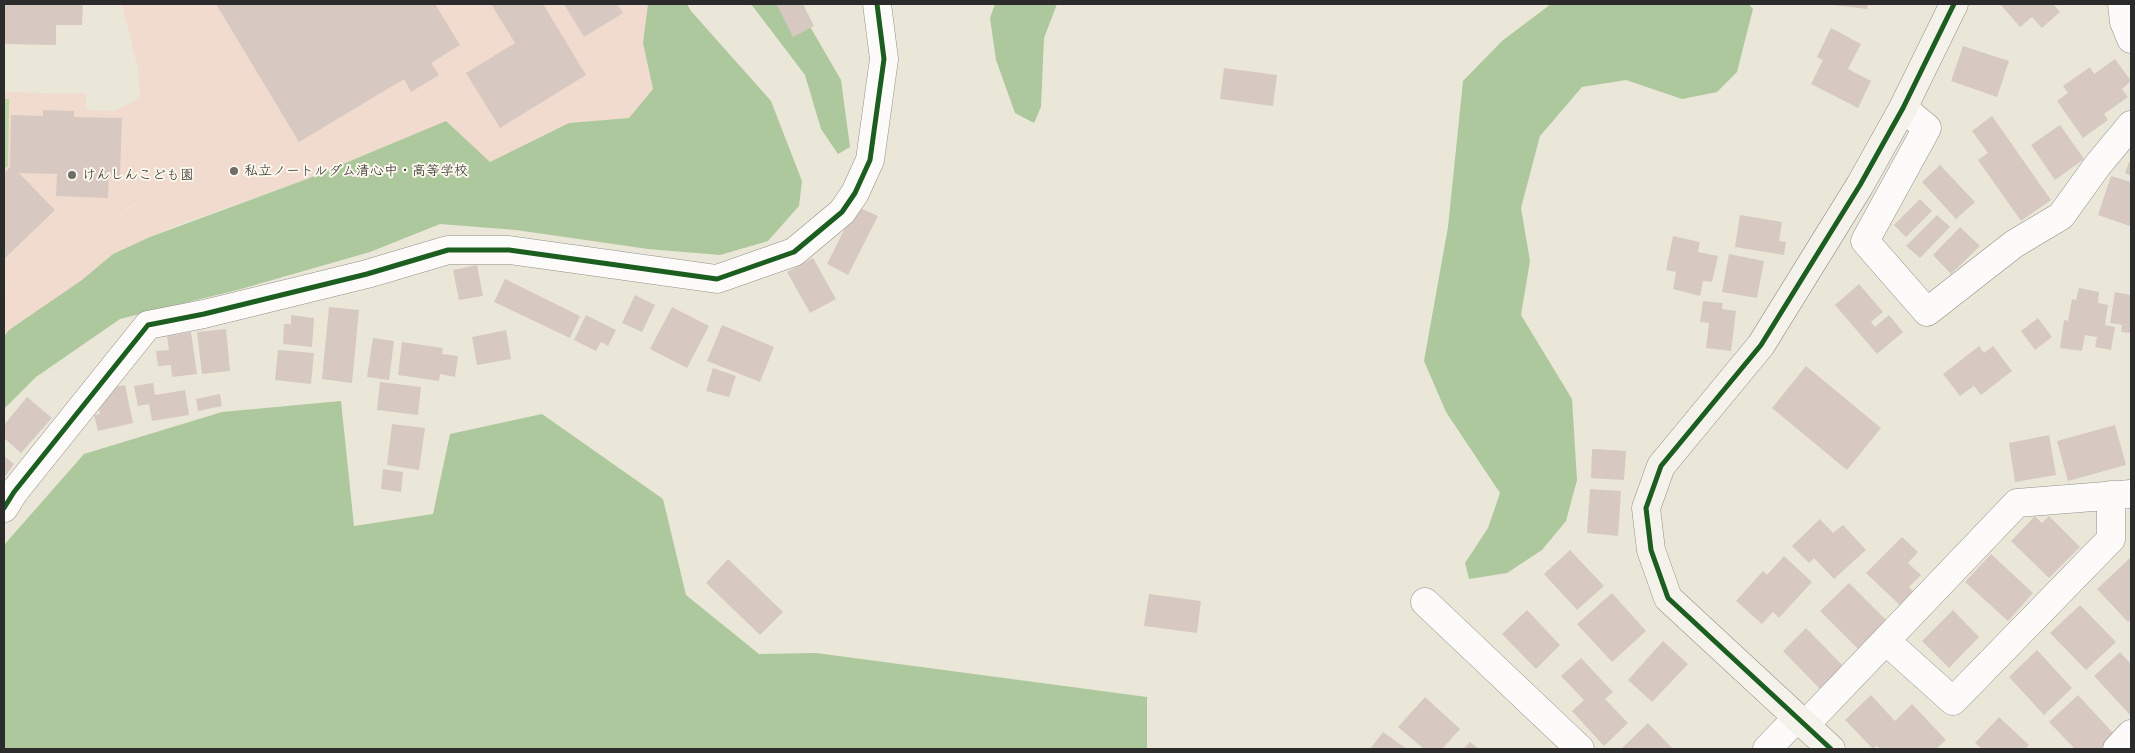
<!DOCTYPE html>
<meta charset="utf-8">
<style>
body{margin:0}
#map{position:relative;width:2135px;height:753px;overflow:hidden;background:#eae7d9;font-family:Pangolin,sans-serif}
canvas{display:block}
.frame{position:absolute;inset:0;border:5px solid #2b2b2b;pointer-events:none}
</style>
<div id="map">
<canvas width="2135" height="753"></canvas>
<div class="frame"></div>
</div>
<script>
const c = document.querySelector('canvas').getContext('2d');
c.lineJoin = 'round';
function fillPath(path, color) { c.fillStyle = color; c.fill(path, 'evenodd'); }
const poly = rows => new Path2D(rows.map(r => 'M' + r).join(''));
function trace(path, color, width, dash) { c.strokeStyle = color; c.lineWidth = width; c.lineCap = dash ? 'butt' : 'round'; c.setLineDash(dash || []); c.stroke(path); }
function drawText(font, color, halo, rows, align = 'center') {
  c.font = font + ' Pangolin,"Klee One",sans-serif'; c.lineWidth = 4; c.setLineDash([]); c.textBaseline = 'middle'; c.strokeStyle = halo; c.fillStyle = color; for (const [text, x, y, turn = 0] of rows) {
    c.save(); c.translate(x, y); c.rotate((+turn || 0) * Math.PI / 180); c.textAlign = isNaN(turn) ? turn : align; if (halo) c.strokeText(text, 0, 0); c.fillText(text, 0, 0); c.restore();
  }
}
fillPath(poly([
 [122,4,648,4,643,43,653,89,629,118,569,123,490,162,307,179,178,225,113,254,83,280,9,330,4,336,4,291,6,288,139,202,141,164,139,201,4,290,4,92,86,94,86,110,115,111,140,97,138,69]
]), '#f1dbcf');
fillPath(poly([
 [4,99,9,99,8,166,4,170]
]), '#bdd8a5');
fillPath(poly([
 [648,4,687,4,691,11,771,101,802,181,799,206,768,241,720,255,648,249,516,230,440,224,370,252,241,289,120,319,36,377,4,409,4,336,9,330,82,280,113,254,150,237,307,179,446,121,490,162,569,123,629,118,653,89,643,43],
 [751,4,797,4,841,80,850,147,838,154,821,129,805,75],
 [995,4,1057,4,1044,38,1041,107,1034,123,1015,113,996,60,990,18],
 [1551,4,1749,4,1753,9,1737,72,1717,92,1682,99,1626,80,1582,87,1540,136,1521,208,1530,261,1521,315,1572,399,1577,480,1566,521,1542,550,1507,573,1469,579,1465,563,1488,528,1500,493,1446,412,1424,361,1448,227,1463,81,1502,41],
 [341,401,354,526,433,514,450,434,542,414,663,499,686,595,759,654,816,653,1147,697,1147,749,4,749,4,545,84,454,222,412]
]), '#acc89c');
fillPath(poly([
 [4,4,83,4,82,25,56,25,56,45,4,44],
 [216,4,435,4,460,45,431,63,439,75,411,92,404,79,299,142],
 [491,4,543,4,586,75,500,128,466,73,515,43],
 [564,4,617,4,623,13,584,37],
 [779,4,803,4,814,26,793,37,777,5],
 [1824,4,1868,4,1867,9],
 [2000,4,2053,4,2060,12,2042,28,2032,17,2020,27],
 [1831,28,1861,44,1848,69,1871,81,1858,108,1811,84,1823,60,1817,57],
 [1963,46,2009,61,1997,97,1951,81],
 [2115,59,2131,81,2122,89,2128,97,2104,114,2108,120,2083,138,2057,101,2068,93,2063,86,2090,67,2094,74],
 [1224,68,1277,75,1273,106,1220,99],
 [43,110,74,111,74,117,122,118,120,176,109,175,108,198,56,196,57,174,19,173,55,210,4,259,4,173,10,167,11,115,43,116],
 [1992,116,2051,200,2021,221,1978,160,1988,153,1972,131],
 [2060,125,2084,159,2055,180,2031,145],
 [2129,162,2131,163,2131,176,2125,173],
 [1940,165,1975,202,1956,219,1922,182],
 [2111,176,2131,182,2130,226,2098,215],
 [1920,199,1932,211,1906,237,1894,225],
 [856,206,878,216,848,275,827,264],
 [1740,215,1782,222,1779,241,1786,242,1784,255,1735,247],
 [1937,215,1950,227,1920,258,1906,246],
 [1960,227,1980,246,1951,274,1933,255],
 [1673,236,1700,242,1698,252,1718,256,1712,282,1703,281,1700,296,1673,289,1676,272,1666,270],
 [1729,254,1764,261,1757,298,1722,292],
 [813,258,836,299,810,313,787,272],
 [477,265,483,296,459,300,453,270],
 [505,279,580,316,570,338,494,302],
 [1859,284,1883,312,1871,322,1875,327,1889,315,1903,332,1877,354,1835,305],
 [2079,288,2099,292,2098,303,2108,305,2105,325,2115,327,2111,350,2095,347,2097,337,2085,335,2082,351,2060,348,2064,320,2068,321,2072,299,2076,300],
 [2115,292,2131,295,2131,333,2121,332,2122,325,2110,323],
 [635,295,655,305,642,332,622,323],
 [1703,301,1723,303,1722,309,1736,311,1731,351,1706,348,1709,323,1700,322],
 [329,307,359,310,352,383,322,379],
 [672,307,709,326,687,368,650,349],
 [291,315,314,318,312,347,283,344,284,324,291,324],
 [586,315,616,330,608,346,601,342,596,351,574,340],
 [2038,318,2052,337,2035,350,2021,331],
 [722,325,774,347,760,382,707,361],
 [226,329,230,371,202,374,197,332],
 [506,330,511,359,477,365,472,337],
 [191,332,197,374,172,377,171,365,158,366,156,351,169,350,167,336],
 [373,338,394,341,389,380,367,377],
 [402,342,443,348,442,354,458,356,455,377,440,374,439,381,398,375],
 [1979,346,1984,353,1993,346,2012,371,1981,395,1974,386,1960,396,1943,374],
 [278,350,314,353,311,384,275,380],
 [1806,366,1881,428,1847,470,1772,408],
 [713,368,736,376,729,397,706,391],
 [380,382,421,387,418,415,377,410],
 [153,383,155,395,185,390,189,415,152,421,149,404,138,406,134,386],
 [125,385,133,423,98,431,94,415,100,414,96,400,104,389],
 [220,394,222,406,198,411,196,399],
 [27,397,52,418,21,453,4,438,4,425],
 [392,424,425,428,419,470,387,465],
 [2115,425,2126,465,2068,481,2057,441],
 [2049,435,2056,475,2015,482,2009,443],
 [1592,449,1626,451,1624,480,1591,478],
 [4,456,14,464,4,478],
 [383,469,403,472,401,492,381,489],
 [1590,489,1621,491,1618,536,1587,533],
 [2035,516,2042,523,2049,516,2080,547,2049,578,2011,541],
 [1820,519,1833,533,1843,525,1866,550,1834,579,1814,558,1809,563,1792,546],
 [1902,537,1918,552,1908,563,1921,575,1909,587,1917,595,1904,609,1866,573],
 [1570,550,1604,586,1577,610,1544,574],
 [1991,554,2033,593,2008,621,1965,582],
 [1784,556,1812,582,1779,618,1773,612,1762,624,1736,601,1763,571,1767,575],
 [2130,558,2131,619,2128,622,2097,589],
 [728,559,783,612,760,635,706,583],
 [1849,583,1888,622,1860,651,1820,611],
 [1612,593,1646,631,1612,662,1577,624],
 [1149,594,1201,601,1197,633,1144,626],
 [2080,605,2116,642,2086,670,2050,633],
 [1527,610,1560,645,1536,669,1502,634],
 [1953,610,1979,637,1949,668,1922,641],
 [1806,628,1846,669,1823,692,1783,651],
 [1663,641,1688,664,1652,702,1628,680],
 [2037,650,2072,688,2044,715,2009,677],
 [2120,652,2131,664,2130,678,2131,679,2131,716,2094,676],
 [1581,658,1613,692,1605,699,1628,723,1604,746,1572,711,1584,700,1561,676],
 [1871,695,1895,721,1912,704,1946,740,1936,749,1880,749,1877,746,1873,749,1845,720],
 [2078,695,2115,735,2100,749,2075,749,2049,722],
 [1425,697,1460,729,1442,749,1424,749,1398,727],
 [1999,717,2029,745,2025,749,1982,749,1975,743],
 [1648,723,1673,749,1621,749],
 [1383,732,1407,749,1370,749],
 [1470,742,1479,749,1463,749]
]), '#d7c9c1');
const street = poly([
 [2122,4,2124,22,2131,39],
 [1903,108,1927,128,1865,241,1927,312,2014,244,2061,216,2097,166,2131,125],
 [4,508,14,492,148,325,204,314,367,274,448,250,509,250,717,279,794,252,842,212,855,193,870,160,884,59,877,4],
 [1425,602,1580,749],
 [1886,641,1953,701,2111,539,2111,495],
 [1805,725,2017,503,2131,494],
 [1767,749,1797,718],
 [2117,749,2131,734]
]);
const secondary = poly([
 [1831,749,1668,598,1651,550,1646,508,1661,466,1761,345,1860,185,1903,108,1954,4]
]);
trace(street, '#908f88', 29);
trace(secondary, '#908f88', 29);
trace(street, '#fcfbf9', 28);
trace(secondary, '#f5f2ec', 28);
trace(poly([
 [4,508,14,492,148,325,204,314,367,274,448,250,509,250,717,279,794,252,842,212,855,193,870,160,884,59,877,4],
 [1831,749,1668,598,1651,550,1646,508,1661,466,1761,345,1860,185,1903,108,1954,4]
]), '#1b5e20', 5);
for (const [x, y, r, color] of [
 [234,171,5,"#6e6d68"],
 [72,175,5,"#6e6d68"]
]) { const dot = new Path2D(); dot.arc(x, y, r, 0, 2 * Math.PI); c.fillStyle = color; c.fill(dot); trace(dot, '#fbf7ec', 2); }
drawText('14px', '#2b2b2b', '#fbf7ec', [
 ["私立ノートルダム清心中・高等学校",244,171],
 ["けんしんこども園",82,175]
], 'left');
</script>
